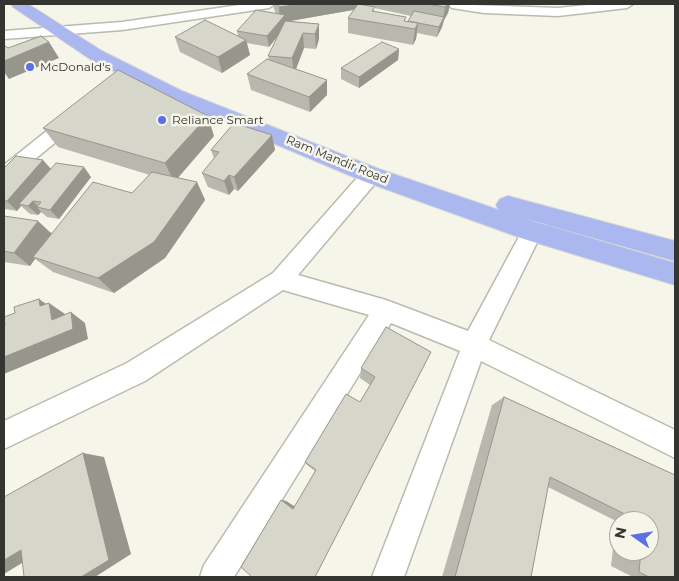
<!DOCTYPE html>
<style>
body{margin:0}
#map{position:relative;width:679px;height:581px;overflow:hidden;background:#f5f5e9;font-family:Montserrat,sans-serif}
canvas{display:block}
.frame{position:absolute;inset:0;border:5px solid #343430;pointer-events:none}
.north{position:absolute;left:609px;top:511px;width:50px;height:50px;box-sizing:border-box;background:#f5f5e9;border:1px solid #a8a89f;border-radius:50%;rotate:283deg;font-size:14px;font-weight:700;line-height:20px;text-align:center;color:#343430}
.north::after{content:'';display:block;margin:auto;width:18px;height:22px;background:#5c6fe6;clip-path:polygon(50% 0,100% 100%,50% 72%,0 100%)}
</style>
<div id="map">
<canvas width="679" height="581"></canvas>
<div class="frame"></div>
<div class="north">N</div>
</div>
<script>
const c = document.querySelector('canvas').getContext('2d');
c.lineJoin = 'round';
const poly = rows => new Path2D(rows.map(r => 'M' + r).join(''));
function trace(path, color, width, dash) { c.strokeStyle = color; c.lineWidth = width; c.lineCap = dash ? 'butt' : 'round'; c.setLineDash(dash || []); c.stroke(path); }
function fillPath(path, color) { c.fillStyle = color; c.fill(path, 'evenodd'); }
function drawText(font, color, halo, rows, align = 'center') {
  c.font = font + ' Montserrat,sans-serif'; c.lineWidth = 5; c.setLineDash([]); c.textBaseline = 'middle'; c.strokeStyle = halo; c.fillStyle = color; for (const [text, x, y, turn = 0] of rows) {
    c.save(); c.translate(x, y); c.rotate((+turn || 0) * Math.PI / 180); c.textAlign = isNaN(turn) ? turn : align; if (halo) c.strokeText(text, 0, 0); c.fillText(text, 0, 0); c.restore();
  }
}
const minor = poly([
 [246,4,275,4,269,8,122,30,4,39,4,31,122,22,246,4],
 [446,4,558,8,597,4,633,4,627,8,558,16,484,13,452,8,446,4],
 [74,113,80,114,82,118,80,122,11,179,4,180,4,165,68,114,74,113],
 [371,168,378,170,380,175,378,180,298,275,386,300,468,331,534,209,541,206,548,209,551,214,489,340,675,430,675,458,481,361,404,577,372,577,460,351,391,323,234,577,200,577,204,565,369,315,283,290,145,381,4,449,4,421,127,363,273,273,364,170,371,168]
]);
const major = poly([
 [11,4,28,4,102,51,182,91,379,169,499,210,496,205,500,199,508,196,675,241,675,261,516,216,675,263,675,285,524,239,363,181,168,99,90,59,13,7,11,4]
]);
trace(minor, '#babbaf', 3);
trace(major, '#d6d6d6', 2);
fillPath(minor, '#fff');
fillPath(major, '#abb7ef');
fillPath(poly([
 [273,4,359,4,364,5,364,4,450,4,448,13,444,20,442,27,437,37,417,33,416,39,413,45,348,33,348,18,354,10,288,21,319,24,319,39,316,49,304,48,296,69,327,80,327,95,310,112,251,90,247,74,269,59,268,56,279,34,269,47,247,43,250,55,222,73,180,52,175,37,238,36,237,31,276,14,274,9],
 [374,8,411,16,408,22,374,11],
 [494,4,506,4,506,5],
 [399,49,398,60,359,88,341,79,341,68],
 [43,128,214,136,178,178,197,182,205,200,165,258,114,293,53,272,35,259,30,266,4,262,4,216,52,233,132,193,150,175,58,147],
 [272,135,275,150,238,191,234,189,229,195,208,187,202,173,214,158,211,150],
 [4,168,51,168,91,177,59,219,47,217,41,212,38,215,30,214,21,206,17,211,5,209,4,208],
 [431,352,315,577,281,500,286,501,295,507,315,471,307,465,305,462,360,402,370,385,360,378,361,368],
 [504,397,675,475,675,577,633,577,611,566,616,521,548,487,531,577,442,577,492,405],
 [619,521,649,521,649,551,619,551]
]), '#b8b8ae');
fillPath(poly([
 [301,4,359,4,358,9,285,22,286,26,269,47,267,36,280,20,279,7],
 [448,4,450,4,448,13,444,20,442,27,437,37,439,27,443,19,445,7],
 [418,23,416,39,413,45,415,29],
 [319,24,319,39,316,49,315,34],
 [303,33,304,48,294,74,292,58],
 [246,40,250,55,222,73,218,57],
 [49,42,59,58,9,79,4,72,4,61],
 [399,49,398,60,359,88,359,77],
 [327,80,327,95,310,112,309,97],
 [208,116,214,136,174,182,165,163],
 [272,135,275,150,238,191,234,177],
 [43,160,52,170,19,204,21,206,17,211,7,201],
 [84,167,91,177,59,219,50,210],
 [229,175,234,189,229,195,224,181],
 [197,182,205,200,165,258,114,293,98,278],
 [33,201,40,208,37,207,41,212,38,215,28,206],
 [38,221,52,234,33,257,35,259,30,266,14,253],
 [39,299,49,306,49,303,65,314,68,330,52,320,40,306],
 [71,312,85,323,88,339,4,374,4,357],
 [83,453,104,457,131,554,95,577,81,577],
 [281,500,286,501,297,508,293,509],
 [50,546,4,574,4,560,21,550]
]), '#96968d');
const building = poly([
 [277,4,301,4,279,7,277,4],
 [358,4,375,7,372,11,406,17,404,21,418,23,415,29,348,18,358,4],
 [427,4,448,4,445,7,427,4],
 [256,10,285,15,267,36,237,31,256,10],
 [414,11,444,17,439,27,408,21,414,11],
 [205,20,246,40,218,57,175,37,205,20],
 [285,21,319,24,315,34,303,33,292,58,268,56,285,21],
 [41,36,49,42,4,61,4,45,8,48,41,36],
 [382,42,399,49,359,77,341,68,382,42],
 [267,59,327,80,309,97,247,74,267,59],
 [118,70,208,116,165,163,43,128,118,70],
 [234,123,272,135,234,177,229,175,224,181,202,173,219,152,211,150,234,123],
 [16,156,43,160,7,201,4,201,4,168,16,156],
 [56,163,84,167,50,210,37,207,41,202,33,201,28,206,19,204,56,163],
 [152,172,197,182,154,242,98,278,33,257,93,182,132,193,152,172],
 [4,216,38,221,14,253,4,251,4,216],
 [39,299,40,306,49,303,52,320,71,312,73,329,4,357,4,326,5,326,4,317,15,313,14,307,39,299],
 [386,327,431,352,315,577,252,577,241,567,281,500,293,509,316,470,305,462,346,394,360,402,375,377,361,368,386,327],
 [504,397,675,475,675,577,649,577,639,572,641,551,649,551,649,521,639,521,550,477,531,577,455,577,504,397],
 [83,453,109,560,81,577,24,577,21,550,4,560,4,497,83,453]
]);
fillPath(building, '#d6d6ca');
trace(building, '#96968d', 1);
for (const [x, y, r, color] of [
 [30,67,5,"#5c6fe6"],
 [162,120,5,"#5c6fe6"]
]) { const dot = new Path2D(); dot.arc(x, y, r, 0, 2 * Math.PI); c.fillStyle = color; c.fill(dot); trace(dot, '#f5f5e9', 2); }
drawText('12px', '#343430', '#f5f5e9', [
 ["McDonald's",40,67],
 ["Reliance Smart",172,120]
], 'left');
drawText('12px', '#343430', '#f5f5e9', [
 ["Ram Mandir Road",337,160,22]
]);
</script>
